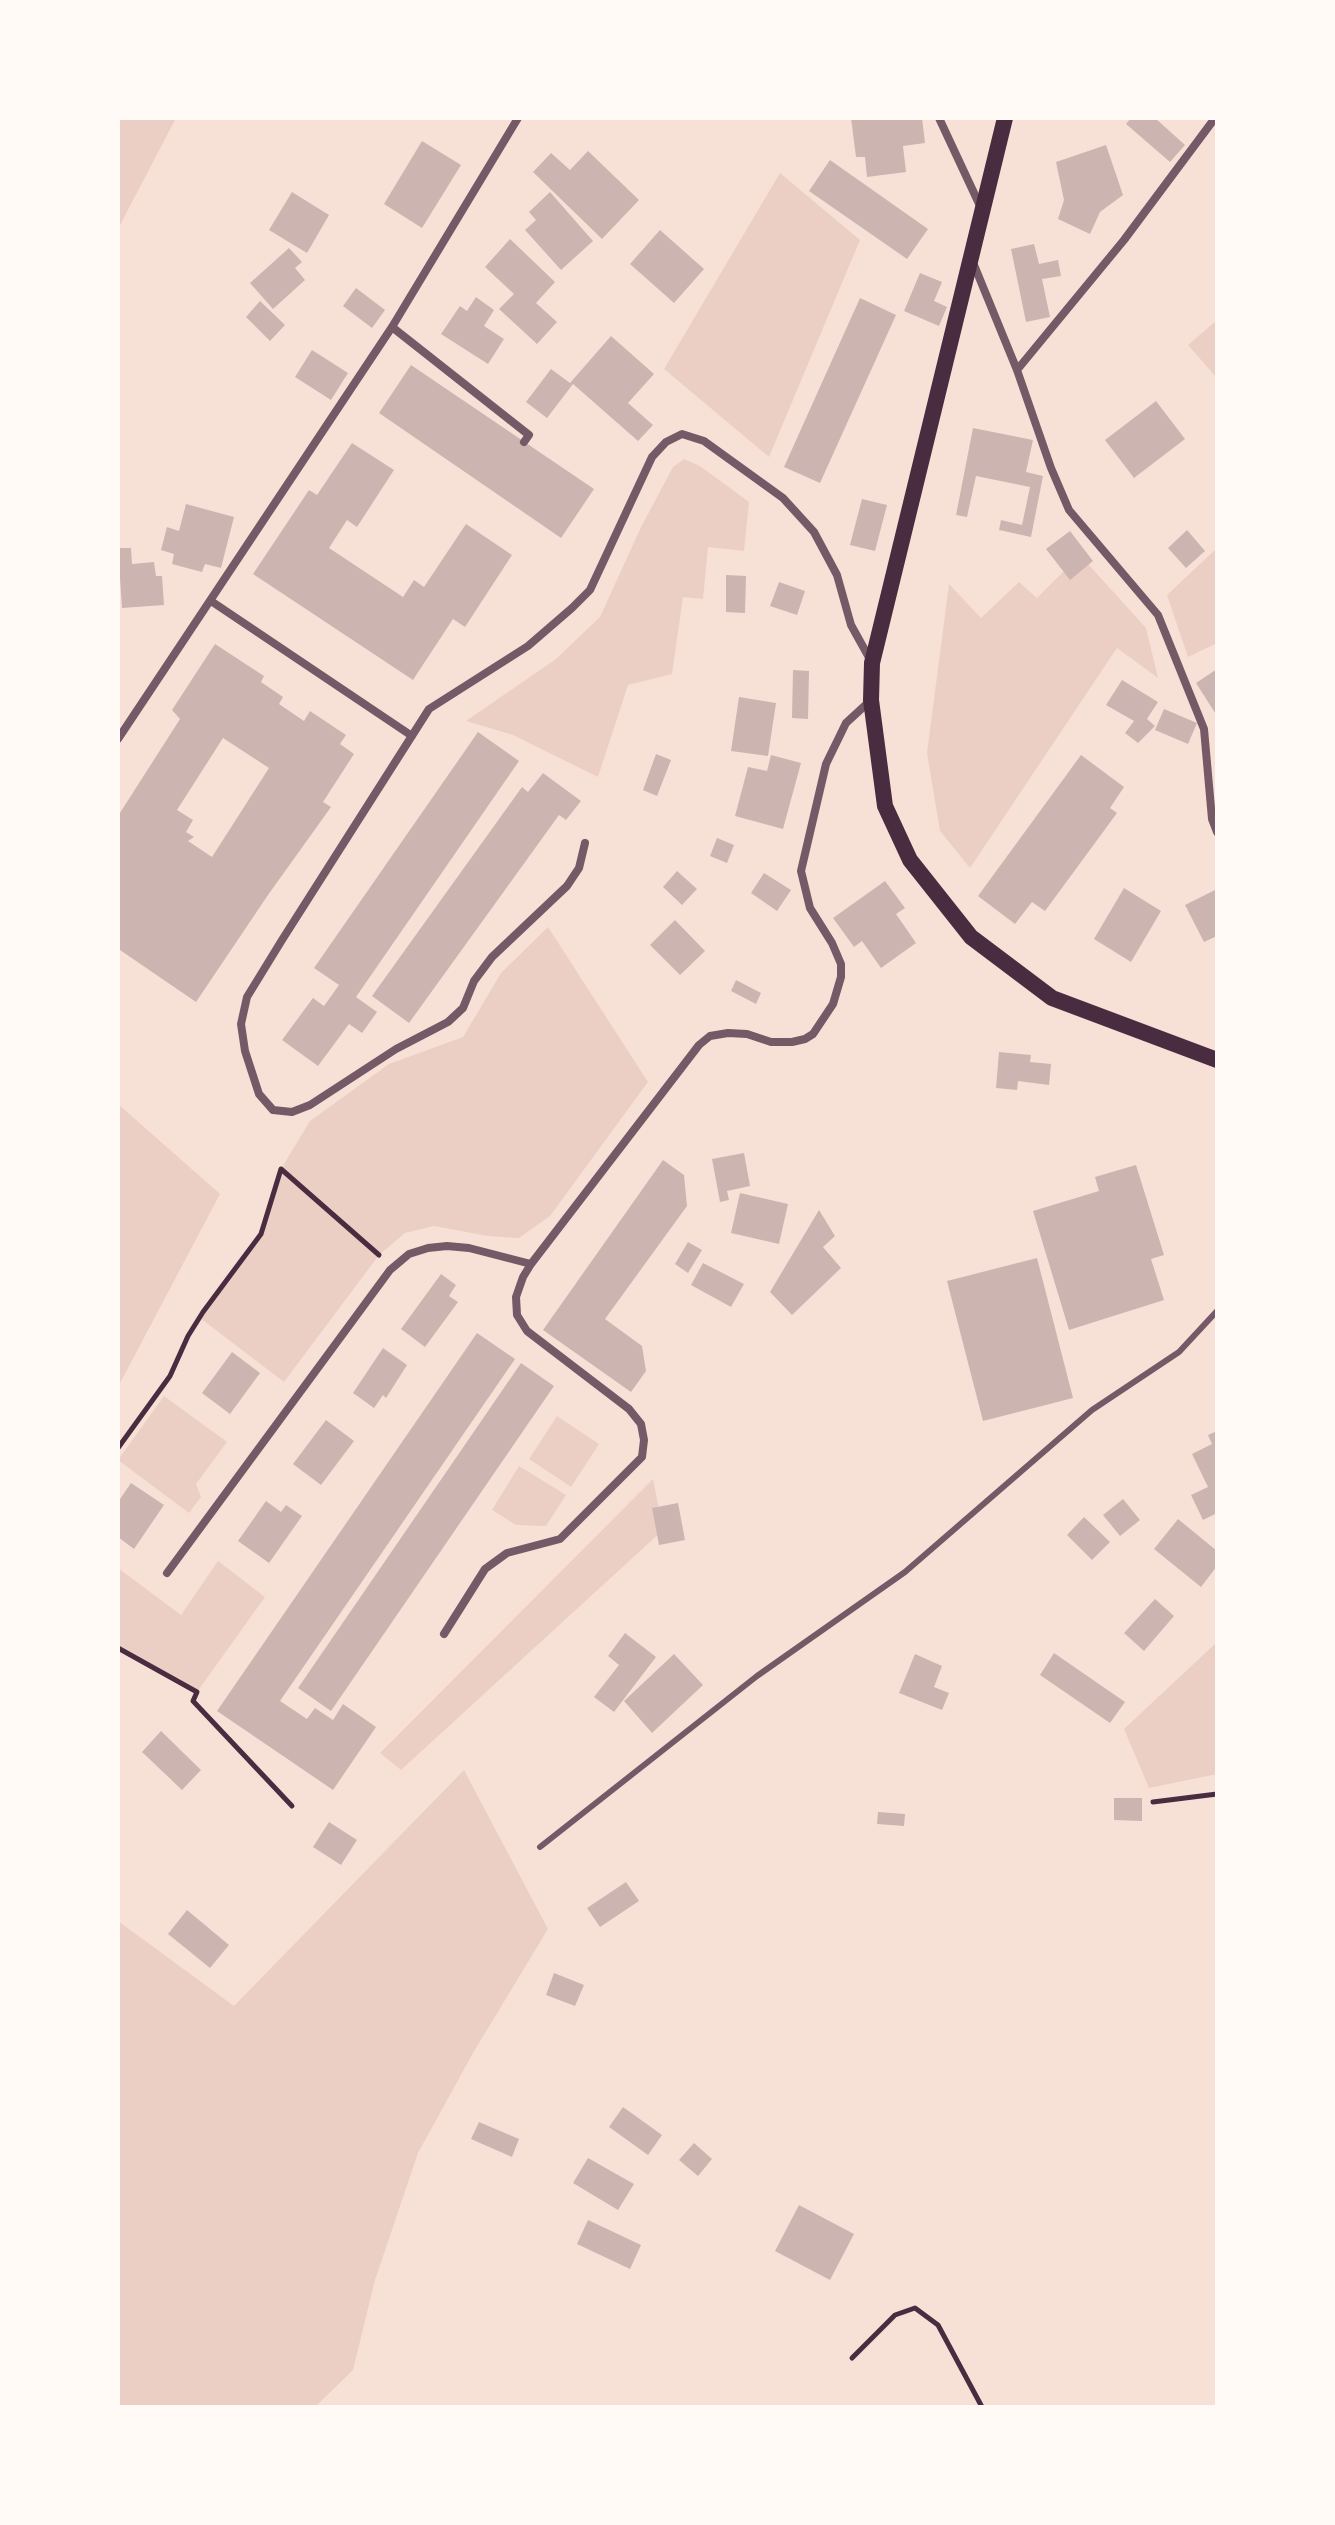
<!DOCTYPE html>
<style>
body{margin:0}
#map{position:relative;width:1335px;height:2525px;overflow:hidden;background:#f7e1d7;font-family:Cabin,sans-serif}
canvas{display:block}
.frame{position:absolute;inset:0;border:120px solid #fffaf5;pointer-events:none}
</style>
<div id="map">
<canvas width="1335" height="2525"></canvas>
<div class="frame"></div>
</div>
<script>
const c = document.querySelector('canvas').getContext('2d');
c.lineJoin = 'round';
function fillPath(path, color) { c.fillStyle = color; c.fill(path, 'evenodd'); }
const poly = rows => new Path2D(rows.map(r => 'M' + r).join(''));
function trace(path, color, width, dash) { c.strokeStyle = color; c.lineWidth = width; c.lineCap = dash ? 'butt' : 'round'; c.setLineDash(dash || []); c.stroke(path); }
fillPath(poly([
 [118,118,176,118,118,229],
 [780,173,860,240,769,457,664,369],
 [1217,320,1217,378,1188,345],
 [684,459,700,466,749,502,744,551,708,547,703,599,683,597,672,674,628,685,598,777,513,735,466,721,556,659,600,617,641,527,673,467],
 [1217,548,1217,643,1188,657,1167,595],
 [1080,555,1146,628,1158,678,1117,648,970,868,940,831,927,753,949,584,981,618,1019,582,1037,598],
 [548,927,648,1082,550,1216,519,1238,488,1236,434,1226,405,1233,379,1255,284,1382,200,1318,261,1234,281,1169,310,1121,389,1064,463,1037,501,973],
 [118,1104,220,1194,118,1387],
 [164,1396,227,1442,196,1484,201,1497,189,1513,118,1460],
 [557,1416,599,1444,571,1487,529,1459],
 [519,1466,566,1495,546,1526,516,1525,492,1510],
 [653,1479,663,1530,401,1770,380,1753],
 [218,1561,265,1597,197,1692,118,1647,118,1568,181,1615],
 [1217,1642,1217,1774,1149,1788,1124,1729],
 [464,1770,548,1929,473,2053,418,2153,375,2280,353,2370,315,2407,118,2407,118,1921,234,2006]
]), '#ebcfc5');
fillPath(poly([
 [851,118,922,118,925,143,903,146,906,172,867,177,865,157,856,157],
 [1131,118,1155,118,1185,145,1170,162,1126,124],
 [422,141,461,165,422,228,384,204],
 [1106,145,1123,195,1100,212,1090,234,1058,219,1064,200,1056,162],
 [588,151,639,200,602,239,533,172,551,153,570,170],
 [830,160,928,229,907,259,809,191],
 [292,192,329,215,307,253,269,230],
 [550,192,593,241,561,270,525,230,536,220,529,212],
 [660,230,704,269,674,303,630,264],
 [510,239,555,282,536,303,557,322,537,344,499,309,514,294,485,267],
 [1034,244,1039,264,1058,260,1061,276,1042,279,1050,317,1026,322,1011,249],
 [289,248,302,262,295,268,305,280,273,309,250,283],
 [920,273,942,282,934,301,947,307,939,326,904,311],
 [356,288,385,310,372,328,343,306],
 [476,297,494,310,484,326,504,339,488,364,441,334,460,306,467,311],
 [860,298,896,315,820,483,784,467],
 [260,301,285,325,270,341,246,317],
 [611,336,654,374,628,403,653,425,638,441,573,384,547,418,526,402,551,369,570,383],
 [312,350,348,373,331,400,295,377],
 [411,365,594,489,561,538,379,413],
 [1156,401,1185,439,1134,478,1105,440],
 [973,428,1033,440,1026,472,1043,476,1031,537,999,530,1001,520,1022,525,1030,487,976,476,967,517,956,515],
 [352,443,394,470,357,527,347,520,329,548,403,597,414,580,424,587,466,524,512,555,465,627,453,619,413,680,253,574,309,490,317,495],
 [862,499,887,505,875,551,850,545],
 [186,504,234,517,221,568,205,564,202,572,172,564,174,554,161,550,167,527,179,531],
 [1187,530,1205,551,1186,568,1168,548],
 [1070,531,1093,561,1070,580,1046,549],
 [118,548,131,548,132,564,154,562,156,576,162,576,164,605,122,608],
 [726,575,746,576,745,613,726,612],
 [779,582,805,591,797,615,770,606],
 [215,644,264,676,261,682,283,697,279,704,304,721,310,711,346,735,340,744,354,754,323,802,331,807,268,895,196,1002,120,950,118,954,118,816,180,719,172,710],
 [223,738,269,768,212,857,188,841,194,837,186,832,193,820,177,810],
 [1217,669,1217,716,1196,683],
 [793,670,809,671,808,719,792,718],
 [1122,680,1158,702,1147,719,1155,726,1138,743,1125,733,1134,721,1106,705],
 [739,697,776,703,768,756,731,751],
 [1164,709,1197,723,1188,744,1155,730],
 [478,732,519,761,356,997,377,1012,362,1033,349,1024,318,1066,282,1040,313,998,324,1006,339,985,314,968],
 [656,754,671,760,657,796,643,790],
 [771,755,801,763,783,829,735,816,748,767,767,771],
 [1081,755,1124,787,1110,808,1117,813,1045,911,1032,902,1015,924,978,896],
 [543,773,581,801,566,820,559,815,409,1023,372,996,522,787,528,792],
 [717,838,734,845,727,863,710,856],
 [677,871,697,889,682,905,663,887],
 [764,873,791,890,777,911,751,893],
 [885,881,905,908,896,914,916,943,881,968,862,941,854,947,833,918],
 [1124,888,1161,911,1131,962,1094,939],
 [1217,889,1217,936,1204,942,1185,905],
 [675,920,705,951,680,975,650,945],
 [736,980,761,993,756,1004,731,991],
 [999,1052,1031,1055,1030,1062,1051,1064,1049,1085,1018,1081,1017,1090,996,1088],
 [744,1153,750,1186,727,1191,729,1200,720,1202,712,1159],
 [663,1160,684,1175,687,1206,605,1319,642,1346,646,1371,631,1392,543,1330],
 [1136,1165,1164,1255,1151,1259,1164,1300,1069,1330,1033,1211,1099,1191,1095,1177],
 [740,1193,788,1204,779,1244,731,1233],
 [819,1210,835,1236,823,1247,841,1268,792,1315,770,1292],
 [688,1242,702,1250,688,1273,675,1264],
 [1037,1258,1073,1398,983,1421,947,1281],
 [703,1263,744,1284,731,1307,691,1285],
 [441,1274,456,1285,449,1296,458,1302,425,1347,401,1329],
 [477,1333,515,1359,280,1701,307,1719,315,1708,333,1720,343,1704,376,1727,333,1790,217,1711],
 [383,1348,407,1365,386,1398,383,1395,374,1408,353,1393],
 [232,1352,260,1373,230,1414,202,1393],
 [521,1363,554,1386,331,1711,298,1688],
 [326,1420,354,1441,321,1485,293,1464],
 [1217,1431,1217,1513,1203,1520,1191,1495,1208,1487,1192,1454,1212,1444,1208,1435],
 [131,1483,164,1505,134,1549,118,1537,118,1502],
 [1123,1499,1140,1520,1120,1536,1103,1515],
 [266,1501,281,1512,286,1505,302,1516,269,1563,238,1541],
 [678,1503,685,1540,659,1545,652,1508],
 [1084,1517,1110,1542,1092,1560,1067,1535],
 [1178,1519,1217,1551,1217,1566,1201,1587,1154,1549],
 [1155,1599,1174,1616,1144,1651,1124,1633],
 [625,1633,656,1657,614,1712,594,1697,619,1665,608,1656],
 [1054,1653,1125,1702,1110,1723,1040,1675],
 [674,1654,703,1685,652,1733,624,1701],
 [915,1654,942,1666,934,1687,949,1693,942,1710,899,1693],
 [161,1731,201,1770,182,1790,142,1752],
 [1114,1798,1142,1798,1142,1821,1114,1820],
 [878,1812,905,1814,904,1826,877,1824],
 [329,1822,357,1840,341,1865,313,1847],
 [626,1882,639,1901,600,1927,587,1908],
 [187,1910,229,1945,210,1968,168,1934],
 [554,1973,584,1985,575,2006,546,1995],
 [623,2107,662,2135,648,2155,609,2127],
 [479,2122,519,2139,512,2157,471,2139],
 [694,2143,712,2159,698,2176,679,2160],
 [588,2158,634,2184,618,2210,573,2183],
 [799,2205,854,2234,830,2280,775,2251],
 [588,2220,641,2245,630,2269,577,2244]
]), '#ccb4b1');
trace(poly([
 [118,1448,170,1376,188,1336,203,1312,261,1234,281,1169,379,1255],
 [118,1648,197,1692,193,1701,292,1806],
 [1153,1802,1217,1794],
 [852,2358,895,2315,915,2308,938,2325,982,2407]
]), '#4a2c40', 5);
trace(poly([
 [540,1847,757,1676,905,1572,1092,1410,1179,1352,1217,1311]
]), '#755966', 6);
trace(poly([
 [939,118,981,208],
 [972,260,1017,370,1051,468,1069,510,1158,615,1204,729,1212,819,1217,832],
 [392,327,529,435,524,442],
 [1017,370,1124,240,1215,118],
 [211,601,412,736],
 [118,739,392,327,518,118],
 [585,843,579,868,567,886,492,957,474,981,463,1008,448,1022,396,1049,310,1105,292,1112,273,1110,259,1094,245,1051,241,1024,247,997,282,940,429,709,528,646,572,608,590,590,652,457,666,442,682,434,704,441,783,498,814,532,837,575,851,625,871,661],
 [167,1573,390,1270,409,1254,428,1248,447,1246,469,1248,531,1264],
 [444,1634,485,1569,507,1553,560,1539,642,1457,644,1440,641,1424,629,1409,527,1331,517,1315,516,1297,523,1277,531,1264,699,1045,710,1036,728,1033,747,1034,771,1042,792,1042,805,1039,813,1034,833,1004,841,977,841,964,832,943,810,908,801,871,826,764,846,723,871,700]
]), '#755966', 8);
trace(poly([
 [1005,118,872,663,871,700,885,806,910,860,971,937,1052,998,1217,1060]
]), '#4a2c40', 16);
</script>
